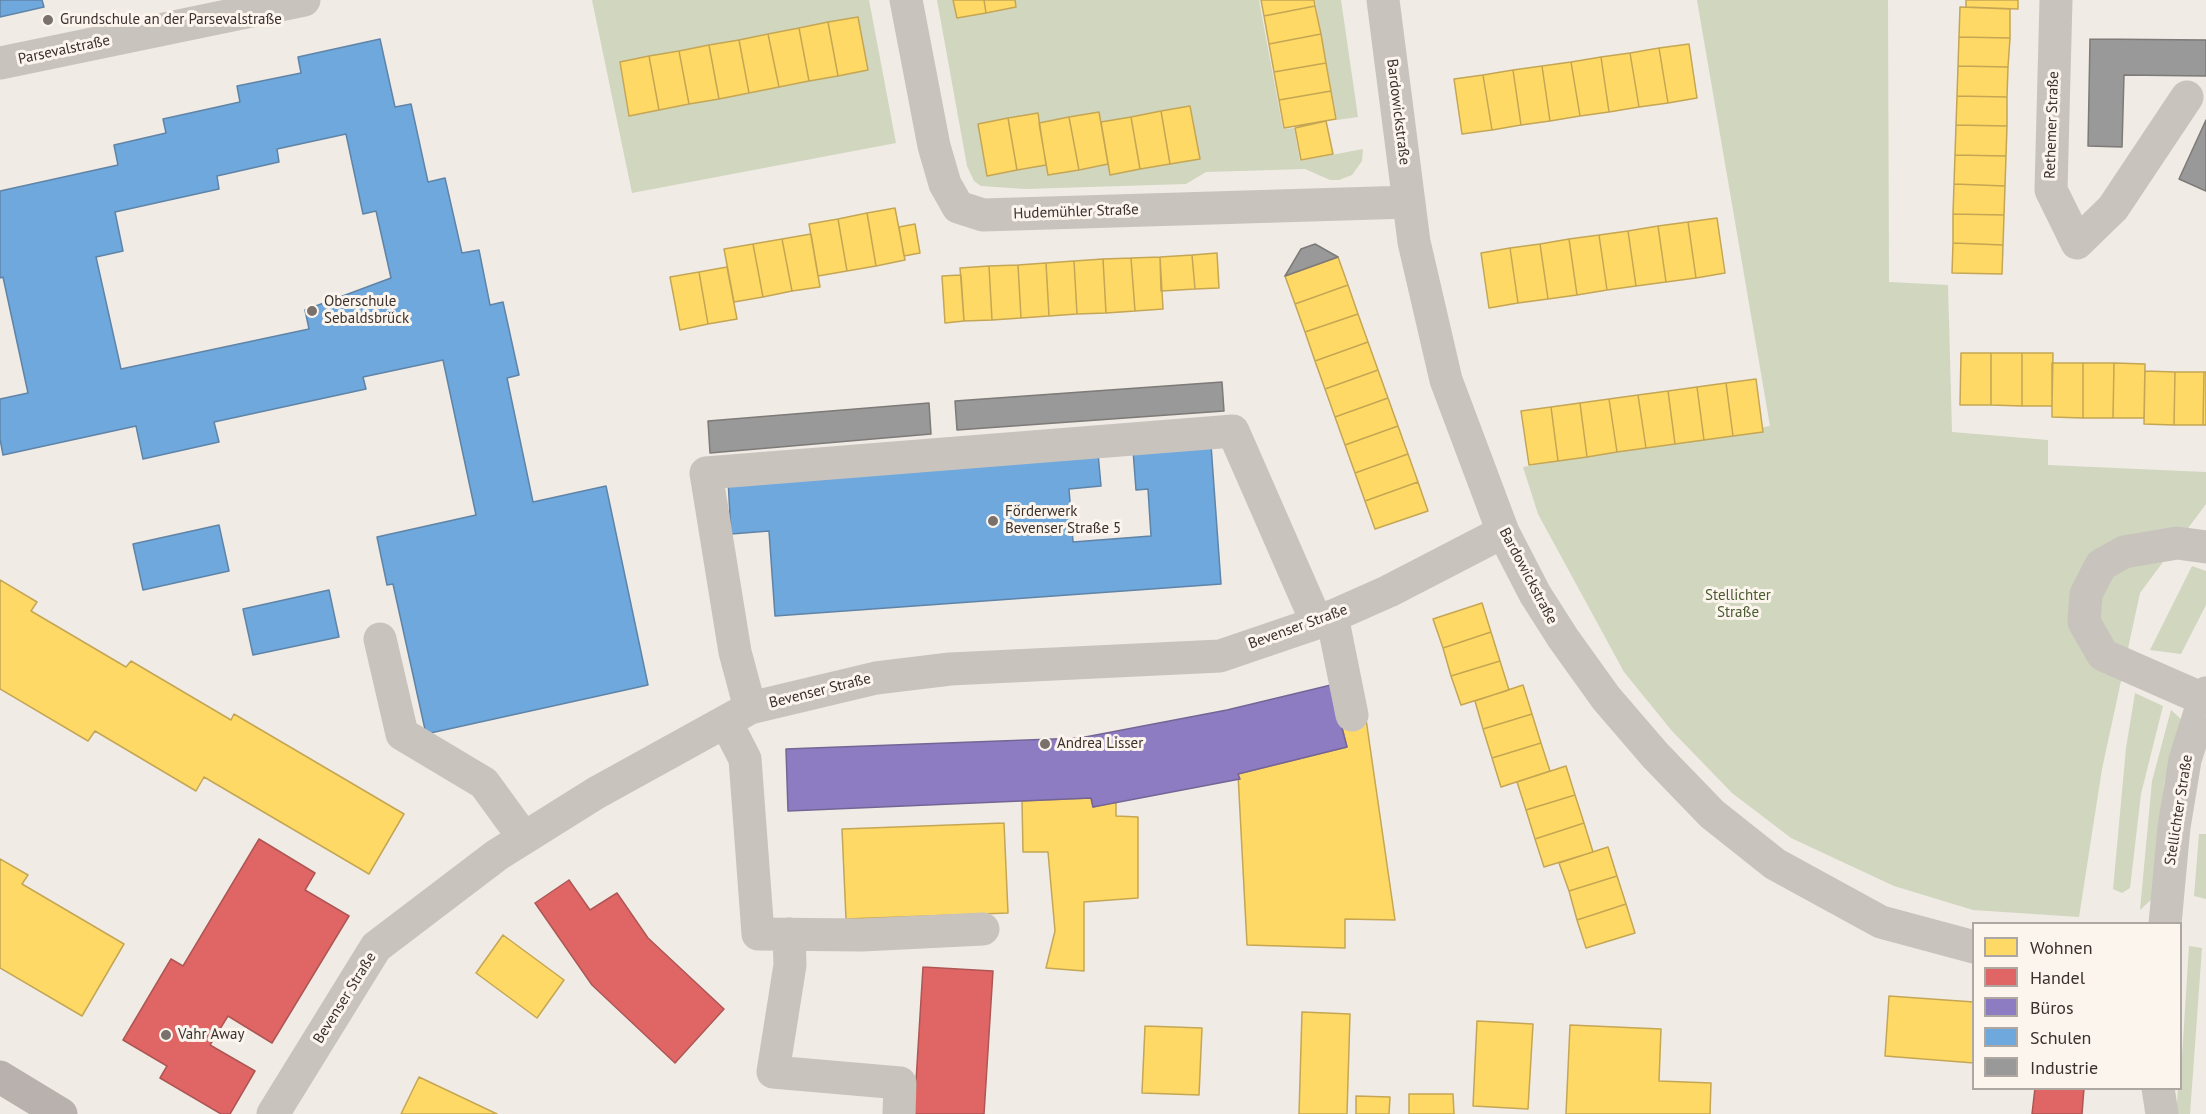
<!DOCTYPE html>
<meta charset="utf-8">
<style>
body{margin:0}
#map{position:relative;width:2206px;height:1114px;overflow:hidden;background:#f0ebe5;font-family:"PT Sans",sans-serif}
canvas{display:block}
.legend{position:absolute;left:1972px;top:922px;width:210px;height:168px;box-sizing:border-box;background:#fbf5ee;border:2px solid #aea6a0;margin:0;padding:8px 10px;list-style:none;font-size:18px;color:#3b302b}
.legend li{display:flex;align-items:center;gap:12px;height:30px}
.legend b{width:30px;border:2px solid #aea6a0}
</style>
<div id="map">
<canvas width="2206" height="1114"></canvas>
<ul class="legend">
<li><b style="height:16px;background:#ffd966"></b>Wohnen</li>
<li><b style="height:16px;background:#e06666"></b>Handel</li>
<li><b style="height:16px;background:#8e7cc3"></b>Büros</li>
<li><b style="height:16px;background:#6fa8dc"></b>Schulen</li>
<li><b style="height:16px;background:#999"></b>Industrie</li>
</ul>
</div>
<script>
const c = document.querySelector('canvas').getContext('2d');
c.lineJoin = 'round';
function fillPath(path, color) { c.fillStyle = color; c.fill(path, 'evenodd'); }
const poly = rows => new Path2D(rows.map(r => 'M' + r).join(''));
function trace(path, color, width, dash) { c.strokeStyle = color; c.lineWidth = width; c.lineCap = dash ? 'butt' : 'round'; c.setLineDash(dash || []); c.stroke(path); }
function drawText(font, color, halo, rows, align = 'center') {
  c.font = font + ' "PT Sans",sans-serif'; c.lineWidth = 6; c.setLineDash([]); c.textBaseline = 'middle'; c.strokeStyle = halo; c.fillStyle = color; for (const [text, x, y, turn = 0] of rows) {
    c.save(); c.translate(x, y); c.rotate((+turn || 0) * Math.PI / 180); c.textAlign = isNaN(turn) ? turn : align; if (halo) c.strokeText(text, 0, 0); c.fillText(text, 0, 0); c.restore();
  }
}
fillPath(poly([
 [592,0,869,0,896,143,632,193],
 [937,0,1259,0,1283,129,1294,128,1300,161,1363,149,1362,161,1352,175,1339,180,1330,180,1305,169,1206,172,1186,184,1025,189,981,186,974,181,967,166],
 [1315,0,1341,0,1358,117,1337,120],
 [1697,0,1888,0,1889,282,1948,285,1952,432,2048,440,2048,465,2206,472,2206,504,2140,593,2102,769,2079,917,1973,910,1894,886,1791,838,1732,793,1672,731,1624,672,1538,514,1523,467,1770,426],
 [2192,566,2206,571,2206,605,2181,654,2150,650],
 [2135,693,2163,706,2141,794,2130,888,2122,893,2113,889,2126,748],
 [2171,710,2181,719,2164,783,2153,898,2140,910,2152,781],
 [2199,834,2206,834,2206,899,2194,896],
 [2189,946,2202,948,2190,1114,2176,1114,2178,1089,2180,1088]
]), '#d1d6bf');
const homes = poly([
 [953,0,984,0,986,13,957,18,953,0],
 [984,0,1015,0,1016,7,986,13,984,0],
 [1261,0,1314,0,1315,6,1264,16,1261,0],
 [1966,0,2018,0,2018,9,1966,7,1966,0],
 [1315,6,1321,34,1269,44,1264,16,1315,6],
 [1960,7,2010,9,2010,38,1959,37,1960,7],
 [858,17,868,70,838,76,828,22,858,17],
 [828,22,838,76,809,81,799,28,828,22],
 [799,28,809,81,779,87,768,34,799,28],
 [768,34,779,87,749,93,739,40,768,34],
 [1321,34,1326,63,1274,72,1269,44,1321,34],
 [1959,37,2010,38,2008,67,1958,66,1959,37],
 [739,40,749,93,719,99,709,45,739,40],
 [1689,44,1697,98,1668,103,1659,48,1689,44],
 [709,45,719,99,689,104,679,51,709,45],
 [1659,48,1668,103,1639,107,1630,53,1659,48],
 [679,51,689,104,659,110,649,56,679,51],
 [1630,53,1639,107,1609,112,1601,57,1630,53],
 [649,56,659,110,629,116,620,62,649,56],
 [1601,57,1609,112,1580,116,1571,62,1601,57],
 [1571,62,1580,116,1550,121,1542,66,1571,62],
 [1326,63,1331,91,1279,100,1274,72,1326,63],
 [1542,66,1550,121,1521,125,1513,70,1542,66],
 [1958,66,2008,67,2007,97,1957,96,1958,66],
 [1513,70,1521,125,1492,130,1483,75,1513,70],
 [1483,75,1492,130,1462,134,1454,79,1483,75],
 [1331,91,1336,119,1284,128,1279,100,1331,91],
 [1957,96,2007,97,2007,126,1956,125,1957,96],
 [1190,106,1200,159,1170,164,1161,111,1190,106],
 [1161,111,1170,164,1140,169,1131,117,1161,111],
 [1099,112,1108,164,1079,170,1069,117,1099,112],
 [1038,113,1046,165,1017,170,1008,118,1038,113],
 [1069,117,1079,170,1048,175,1039,123,1069,117],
 [1131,117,1140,169,1110,175,1101,122,1131,117],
 [1008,118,1017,170,987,176,978,124,1008,118],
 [1326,121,1333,154,1301,160,1295,128,1326,121],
 [1956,125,2007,126,2006,156,1955,155,1956,125],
 [1955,155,2006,156,2005,186,1954,184,1955,155],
 [1954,184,2005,186,2004,215,1953,214,1954,184],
 [895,208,905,260,876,266,867,213,895,208],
 [867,213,876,266,847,271,838,219,867,213],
 [1953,214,2004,215,2003,245,1953,243,1953,214],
 [1717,218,1725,273,1696,278,1688,222,1717,218],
 [838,219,847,271,818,276,809,224,838,219],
 [1688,222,1696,278,1666,282,1658,226,1688,222],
 [915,224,920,253,904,256,899,227,915,224],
 [1658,226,1666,282,1636,286,1628,231,1658,226],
 [1628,231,1636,286,1607,290,1599,235,1628,231],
 [811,234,820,287,792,291,782,239,811,234],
 [1599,235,1607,290,1577,295,1569,239,1599,235],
 [782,239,792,291,763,297,753,244,782,239],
 [1569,239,1577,295,1548,299,1540,244,1569,239],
 [1953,243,2003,245,2002,274,1952,273,1953,243],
 [753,244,763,297,734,302,724,249,753,244],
 [1540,244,1548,299,1518,303,1510,248,1540,244],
 [1510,248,1518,303,1489,308,1481,253,1510,248],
 [1217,253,1219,288,1195,289,1192,255,1217,253],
 [1192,255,1195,289,1161,291,1160,257,1192,255],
 [1160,257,1163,309,1135,311,1131,258,1160,257],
 [1338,257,1348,285,1295,304,1285,276,1338,257],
 [1131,258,1135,311,1106,313,1103,259,1131,258],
 [1103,259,1106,313,1077,314,1074,261,1103,259],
 [1074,261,1077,314,1049,316,1046,263,1074,261],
 [1046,263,1049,316,1021,318,1018,265,1046,263],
 [1018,265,1021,318,992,320,989,266,1018,265],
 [989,266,992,320,964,321,960,268,989,266],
 [727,267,737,319,708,324,699,272,727,267],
 [699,272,708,324,680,330,670,277,699,272],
 [961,275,964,321,945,323,942,276,961,275],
 [1348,285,1358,314,1305,332,1295,304,1348,285],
 [1358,314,1368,342,1315,361,1305,332,1358,314],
 [1368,342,1378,370,1325,389,1315,361,1368,342],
 [1961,353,1991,353,1991,405,1960,405,1961,353],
 [1991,353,2022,353,2022,406,1991,405,1991,353],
 [2022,353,2053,353,2052,406,2022,406,2022,353],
 [2052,363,2083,363,2083,418,2052,417,2052,363],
 [2083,363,2114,363,2113,418,2083,418,2083,363],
 [2114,363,2145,364,2144,418,2113,418,2114,363],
 [1378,370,1388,398,1335,417,1325,389,1378,370],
 [2145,371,2175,372,2174,425,2144,424,2145,371],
 [2175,372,2204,372,2203,425,2174,425,2175,372],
 [2204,372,2206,372,2206,425,2203,425,2204,372],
 [1756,379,1763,432,1733,436,1726,383,1756,379],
 [1726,383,1733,436,1704,440,1697,387,1726,383],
 [1697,387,1704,440,1675,444,1668,391,1697,387],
 [1668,391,1675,444,1646,448,1638,395,1668,391],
 [1638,395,1646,448,1617,452,1609,399,1638,395],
 [1388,398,1398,426,1345,445,1335,417,1388,398],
 [1609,399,1617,452,1587,457,1580,403,1609,399],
 [1580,403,1587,457,1558,461,1551,407,1580,403],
 [1551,407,1558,461,1529,465,1521,411,1551,407],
 [1398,426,1408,454,1355,473,1345,445,1398,426],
 [1408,454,1418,482,1365,501,1355,473,1408,454],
 [1418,482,1428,511,1375,529,1365,501,1418,482],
 [0,580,37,602,31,611,126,667,131,661,231,720,234,714,404,814,369,874,204,777,196,791,95,731,88,741,0,689,0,580],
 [1482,603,1491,632,1443,648,1433,619,1482,603],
 [1491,632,1500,661,1451,676,1443,648,1491,632],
 [1500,661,1509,690,1461,705,1451,676,1500,661],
 [1523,685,1532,714,1483,729,1475,701,1523,685],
 [1365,712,1395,920,1345,919,1345,948,1247,945,1238,774,1347,747,1339,717,1365,712],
 [1532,714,1541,743,1492,758,1483,729,1532,714],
 [1541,743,1550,771,1501,787,1492,758,1541,743],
 [1566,766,1575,795,1526,810,1517,782,1566,766],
 [1575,795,1584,823,1535,839,1526,810,1575,795],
 [1091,798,1093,807,1116,802,1116,816,1138,817,1138,898,1084,902,1084,971,1046,968,1055,931,1048,852,1023,852,1022,801,1091,798],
 [1004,823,1008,913,846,919,842,829,1004,823],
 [1584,823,1593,852,1544,867,1535,839,1584,823],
 [1608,847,1617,876,1569,891,1559,863,1608,847],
 [0,859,28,875,22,884,124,944,82,1016,0,968,0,859],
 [1617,876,1626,904,1577,920,1569,891,1617,876],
 [1626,904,1635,933,1586,948,1577,920,1626,904],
 [503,935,564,980,537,1018,476,973,503,935],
 [1889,996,1974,1002,1974,1063,1885,1056,1889,996],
 [1302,1012,1350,1014,1347,1114,1299,1114,1302,1012],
 [1477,1021,1533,1024,1528,1109,1473,1106,1477,1021],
 [1570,1025,1661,1029,1659,1081,1711,1083,1710,1114,1566,1114,1570,1025],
 [1145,1026,1202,1028,1199,1095,1142,1093,1145,1026],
 [419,1077,497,1114,401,1114,419,1077],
 [1409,1094,1453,1094,1454,1114,1409,1114,1409,1094],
 [1356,1096,1390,1097,1389,1114,1356,1114,1356,1096]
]);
fillPath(homes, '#ffd966');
trace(homes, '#c4a654', 1.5);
const shops = poly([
 [259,839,315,873,305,890,349,916,272,1043,228,1016,210,1045,255,1071,230,1114,221,1114,160,1078,167,1066,123,1040,171,959,183,966,259,839],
 [569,880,590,910,617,893,648,938,724,1009,675,1063,592,985,535,903,569,880],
 [923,967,993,971,984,1114,914,1114,923,967],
 [2035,1088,2084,1088,2082,1114,2032,1114,2035,1088]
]);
fillPath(shops, '#e06666');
trace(shops, '#ae5654', 1.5);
const offices = poly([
 [1331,685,1347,747,1238,774,1240,779,1093,807,1091,798,788,811,786,749,1080,738,1227,710,1331,685]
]);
fillPath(offices, '#8e7cc3');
trace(offices, '#756595', 1.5);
const schools = poly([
 [0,0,42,0,44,7,0,17,0,0],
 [380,39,395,107,411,104,428,182,445,178,462,253,479,250,490,305,503,302,519,375,507,378,533,502,606,486,648,685,426,734,393,584,387,585,377,537,476,515,443,360,363,377,366,389,214,422,219,442,143,459,136,426,3,455,0,439,0,399,28,393,3,277,0,278,0,191,118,165,114,145,166,133,163,119,240,102,237,86,301,73,298,57,380,39],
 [346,134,363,214,376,211,391,278,305,310,309,329,121,369,96,257,123,251,115,212,219,189,217,176,279,162,277,149,346,134],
 [1211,445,1221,584,775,616,769,531,731,534,728,479,1098,453,1101,486,1069,489,1073,542,1151,536,1148,489,1136,490,1133,450,1211,445],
 [219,525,229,571,143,590,133,544,219,525],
 [329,590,339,637,253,655,243,609,329,590]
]);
fillPath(schools, '#6fa8dc');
trace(schools, '#5f84a7', 1.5);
const industry = poly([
 [2090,39,2206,40,2206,76,2124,75,2122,147,2088,146,2090,39],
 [2206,120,2206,191,2179,179,2206,120],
 [1315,244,1338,257,1285,276,1301,249,1315,244],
 [1222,382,1224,411,957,430,955,401,1222,382],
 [929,403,931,434,710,453,708,421,929,403]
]);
fillPath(industry, '#999');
trace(industry, '#7d7a78', 1.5);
trace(poly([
 [906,0,934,146,945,184,958,207,983,215,1409,202],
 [1383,0,1414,242,1446,380,1503,532,1535,594,1563,638,1606,698,1655,755,1712,814,1775,864,1881,922,1974,947],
 [2056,0,2051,190,2077,243,2113,208,2187,97],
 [0,63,304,0],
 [1332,616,1352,715],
 [380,639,402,734,484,783,524,838],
 [2203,699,2103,655,2084,622,2086,594,2101,565,2124,552,2177,543,2206,547],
 [750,708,735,652,706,473,1233,431,1317,623],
 [726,722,745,759,758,934,862,935,983,929],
 [2165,924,2174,827,2185,760,2206,693],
 [789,934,790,965,773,1072,900,1083,899,1114],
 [2158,1088,2162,1114],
 [273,1114,376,947,497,855,596,793,750,708,876,678,950,669,1220,656,1317,623,1389,591,1503,532]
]), '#c9c3be', 33);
trace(poly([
 [0,1077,61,1114]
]), '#b8b1ad', 33);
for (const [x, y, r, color] of [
 [48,20,6,"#7a716c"],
 [312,311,6,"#7a716c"],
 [993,521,6,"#7a716c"],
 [1045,744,6,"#7a716c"],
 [166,1035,6,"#7a716c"]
]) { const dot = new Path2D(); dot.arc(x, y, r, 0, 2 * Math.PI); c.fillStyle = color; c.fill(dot); trace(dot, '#fbf5ee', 2); }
drawText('15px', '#3b302b', '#fbf5ee', [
 ["Grundschule an der Parsevalstraße",60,20],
 ["Oberschule",324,302],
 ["Sebaldsbrück",324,319],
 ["Förderwerk",1005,512],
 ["Bevenser Straße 5",1005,529],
 ["Andrea Lisser",1057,744],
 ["Vahr Away",178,1035]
], 'left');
drawText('15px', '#3b302b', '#fbf5ee', [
 ["Parsevalstraße",64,50,-12],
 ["Bardowickstraße",1398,112,83],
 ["Rethemer Straße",2052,125,-88],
 ["Hudemühler Straße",1076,212,-2],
 ["Bardowickstraße",1528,576,62],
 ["Bevenser Straße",1298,627,-20],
 ["Bevenser Straße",820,691,-14],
 ["Stellichter Straße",2179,810,-81],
 ["Bevenser Straße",345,998,-58]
]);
drawText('15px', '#4a5a2e', '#fbf5ee', [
 ["Stellichter",1738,596],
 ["Straße",1738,613]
]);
</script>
